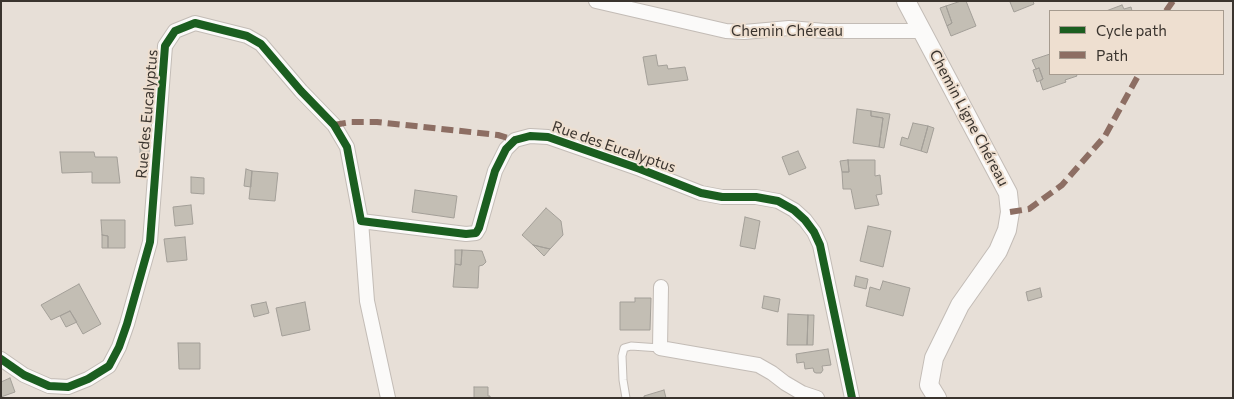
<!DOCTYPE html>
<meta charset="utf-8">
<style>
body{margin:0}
#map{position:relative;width:1234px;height:399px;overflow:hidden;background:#e7dfd7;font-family:Commissioner,sans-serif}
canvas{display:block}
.frame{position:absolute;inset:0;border:2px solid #3a342e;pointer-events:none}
.legend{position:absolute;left:1049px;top:10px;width:175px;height:65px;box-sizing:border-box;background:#eedfd0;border:1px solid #a69b8f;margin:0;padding:6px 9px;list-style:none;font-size:15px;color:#3a342e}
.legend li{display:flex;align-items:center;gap:10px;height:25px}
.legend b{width:25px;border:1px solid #a69b8f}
</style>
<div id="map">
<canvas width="1234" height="399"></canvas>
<div class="frame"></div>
<ul class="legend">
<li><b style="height:6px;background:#1b5e20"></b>Cycle path</li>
<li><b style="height:6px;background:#8d6e63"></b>Path</li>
</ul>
</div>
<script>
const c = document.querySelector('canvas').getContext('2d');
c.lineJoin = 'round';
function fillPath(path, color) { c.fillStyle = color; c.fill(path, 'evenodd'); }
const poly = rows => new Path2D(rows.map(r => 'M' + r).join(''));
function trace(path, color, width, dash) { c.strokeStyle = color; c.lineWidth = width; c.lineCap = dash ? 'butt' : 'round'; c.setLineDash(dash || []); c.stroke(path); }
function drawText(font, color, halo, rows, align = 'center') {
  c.font = font + ' Commissioner,sans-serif'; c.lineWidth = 4; c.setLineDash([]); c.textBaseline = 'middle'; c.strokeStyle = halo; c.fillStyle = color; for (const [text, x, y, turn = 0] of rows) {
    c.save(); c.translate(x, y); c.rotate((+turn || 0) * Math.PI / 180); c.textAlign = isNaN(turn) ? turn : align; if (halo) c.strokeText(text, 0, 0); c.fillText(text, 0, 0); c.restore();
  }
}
const building = poly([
 [961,1,966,1,976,26,951,36,947,26,952,23,946,6,961,1],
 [1012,1,1033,1,1034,4,1014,12,1010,2,1012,1],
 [1122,5,1124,9,1131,7,1132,11,1106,11,1122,5],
 [946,6,952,23,947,26,940,8,946,6],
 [1050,54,1050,74,1076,74,1077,76,1065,80,1066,82,1043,90,1040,81,1043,79,1039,68,1036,69,1032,60,1050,54],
 [656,55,658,66,667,65,668,69,685,67,688,80,648,85,643,57,656,55],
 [1039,68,1043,79,1037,82,1033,70,1039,68],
 [857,109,871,111,871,116,883,118,879,147,853,143,857,109],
 [871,111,890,114,884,148,879,147,883,118,871,116,871,111],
 [913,123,928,126,921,151,900,145,902,137,908,139,913,123],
 [928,126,934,128,927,153,921,151,928,126],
 [140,146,150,147,149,154,140,153,140,146],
 [798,151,806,168,789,175,782,157,798,151],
 [60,152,94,152,95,157,117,157,120,183,92,183,92,172,62,173,60,152],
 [848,160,875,160,875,176,880,175,882,194,876,195,879,205,855,209,851,189,843,189,842,172,849,172,848,160],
 [848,160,849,172,842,172,840,161,848,160],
 [246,169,252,171,251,187,244,186,246,169],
 [252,171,278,173,275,201,249,199,252,171],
 [191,177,204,178,204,194,191,193,191,177],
 [415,190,457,196,454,218,412,212,415,190],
 [191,205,193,224,175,226,173,207,191,205],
 [546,208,561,221,563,235,550,249,533,245,522,235,546,208],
 [745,217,760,221,755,249,740,246,745,217],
 [101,220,125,220,125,248,108,248,108,236,102,235,101,220],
 [868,226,891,231,883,267,860,261,868,226],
 [102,235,108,236,108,248,102,248,102,235],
 [185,237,187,260,167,262,164,239,185,237],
 [533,245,550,249,544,256,533,245],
 [455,250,462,250,461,265,455,264,455,250],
 [462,250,482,251,486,262,483,265,479,266,478,288,453,287,455,264,461,265,462,250],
 [856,276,868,279,866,289,854,286,856,276],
 [883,281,910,288,903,316,866,306,870,287,880,290,883,281],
 [79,284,101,324,83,334,70,311,51,320,41,305,79,284],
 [1040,288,1042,297,1028,301,1026,292,1040,288],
 [764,296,780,299,778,312,762,308,764,296],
 [635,298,651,298,650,330,620,330,620,302,635,302,635,298],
 [266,302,269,313,254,317,251,305,266,302],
 [305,302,310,330,282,336,276,308,305,302],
 [70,311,77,322,66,327,60,316,70,311],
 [788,314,808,315,807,345,787,345,788,314],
 [808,315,814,315,813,345,807,345,808,315],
 [178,343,200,343,200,369,179,369,178,343],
 [828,349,831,365,822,366,823,370,821,373,816,373,814,372,813,368,805,369,804,362,797,363,796,354,828,349],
 [10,378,15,392,1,397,1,382,10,378],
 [474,387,488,387,488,396,490,396,490,398,474,398,474,387],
 [664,390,666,398,644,398,644,396,664,390]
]);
fillPath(building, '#c3beb4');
trace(building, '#a39f98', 1);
const service = poly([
 [626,398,623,380,622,356,624,348,631,346,660,348]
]);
const minor = poly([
 [596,1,726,31,744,32,789,28,825,31,923,31],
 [361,221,367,301,388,398],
 [661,287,660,348,758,365,772,373,785,383,802,393,817,398],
 [1,359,24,375,49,386,68,387,88,379,109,366,119,347,127,324,150,242,165,46,175,31,195,23,247,36,261,44,301,91,334,125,347,147,361,221,466,234,476,233,479,228,495,171,506,149,515,140,530,136,548,137,640,169,701,193,722,197,756,197,778,201,794,210,805,220,814,232,820,245,852,398]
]);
const tertiary = poly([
 [906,1,1008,193,1010,212,1007,230,998,251,960,305,934,358,929,385,937,398]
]);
trace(service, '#c3bcb6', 9);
trace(minor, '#c3bcb6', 16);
trace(tertiary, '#c3bcb6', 20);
trace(service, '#fbfaf9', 7);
trace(minor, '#fbfaf9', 14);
trace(tertiary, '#fbfaf9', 18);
trace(poly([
 [1166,11,1173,1],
 [334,125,351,122,377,122,498,135,515,140],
 [1010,212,1029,209,1062,185,1105,136,1139,74]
]), '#8d6e63', 6, [12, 6]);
trace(poly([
 [1,359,24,375,49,386,68,387,88,379,109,366,119,347,127,324,150,242,165,46,175,31,195,23,247,36,261,44,301,91,334,125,347,147,361,221,466,234,476,233,479,228,495,171,506,149,515,140,530,136,548,137,640,169,701,193,722,197,756,197,778,201,794,210,805,220,814,232,820,245,852,398]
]), '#1b5e20', 8);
drawText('15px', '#3a342e', '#eedfd0', [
 ["Chemin Chéreau",787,31],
 ["Rue des Eucalyptus",147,114,-85],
 ["Chemin Ligne Chéreau",969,118,62],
 ["Rue des Eucalyptus",614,147,19]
]);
</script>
